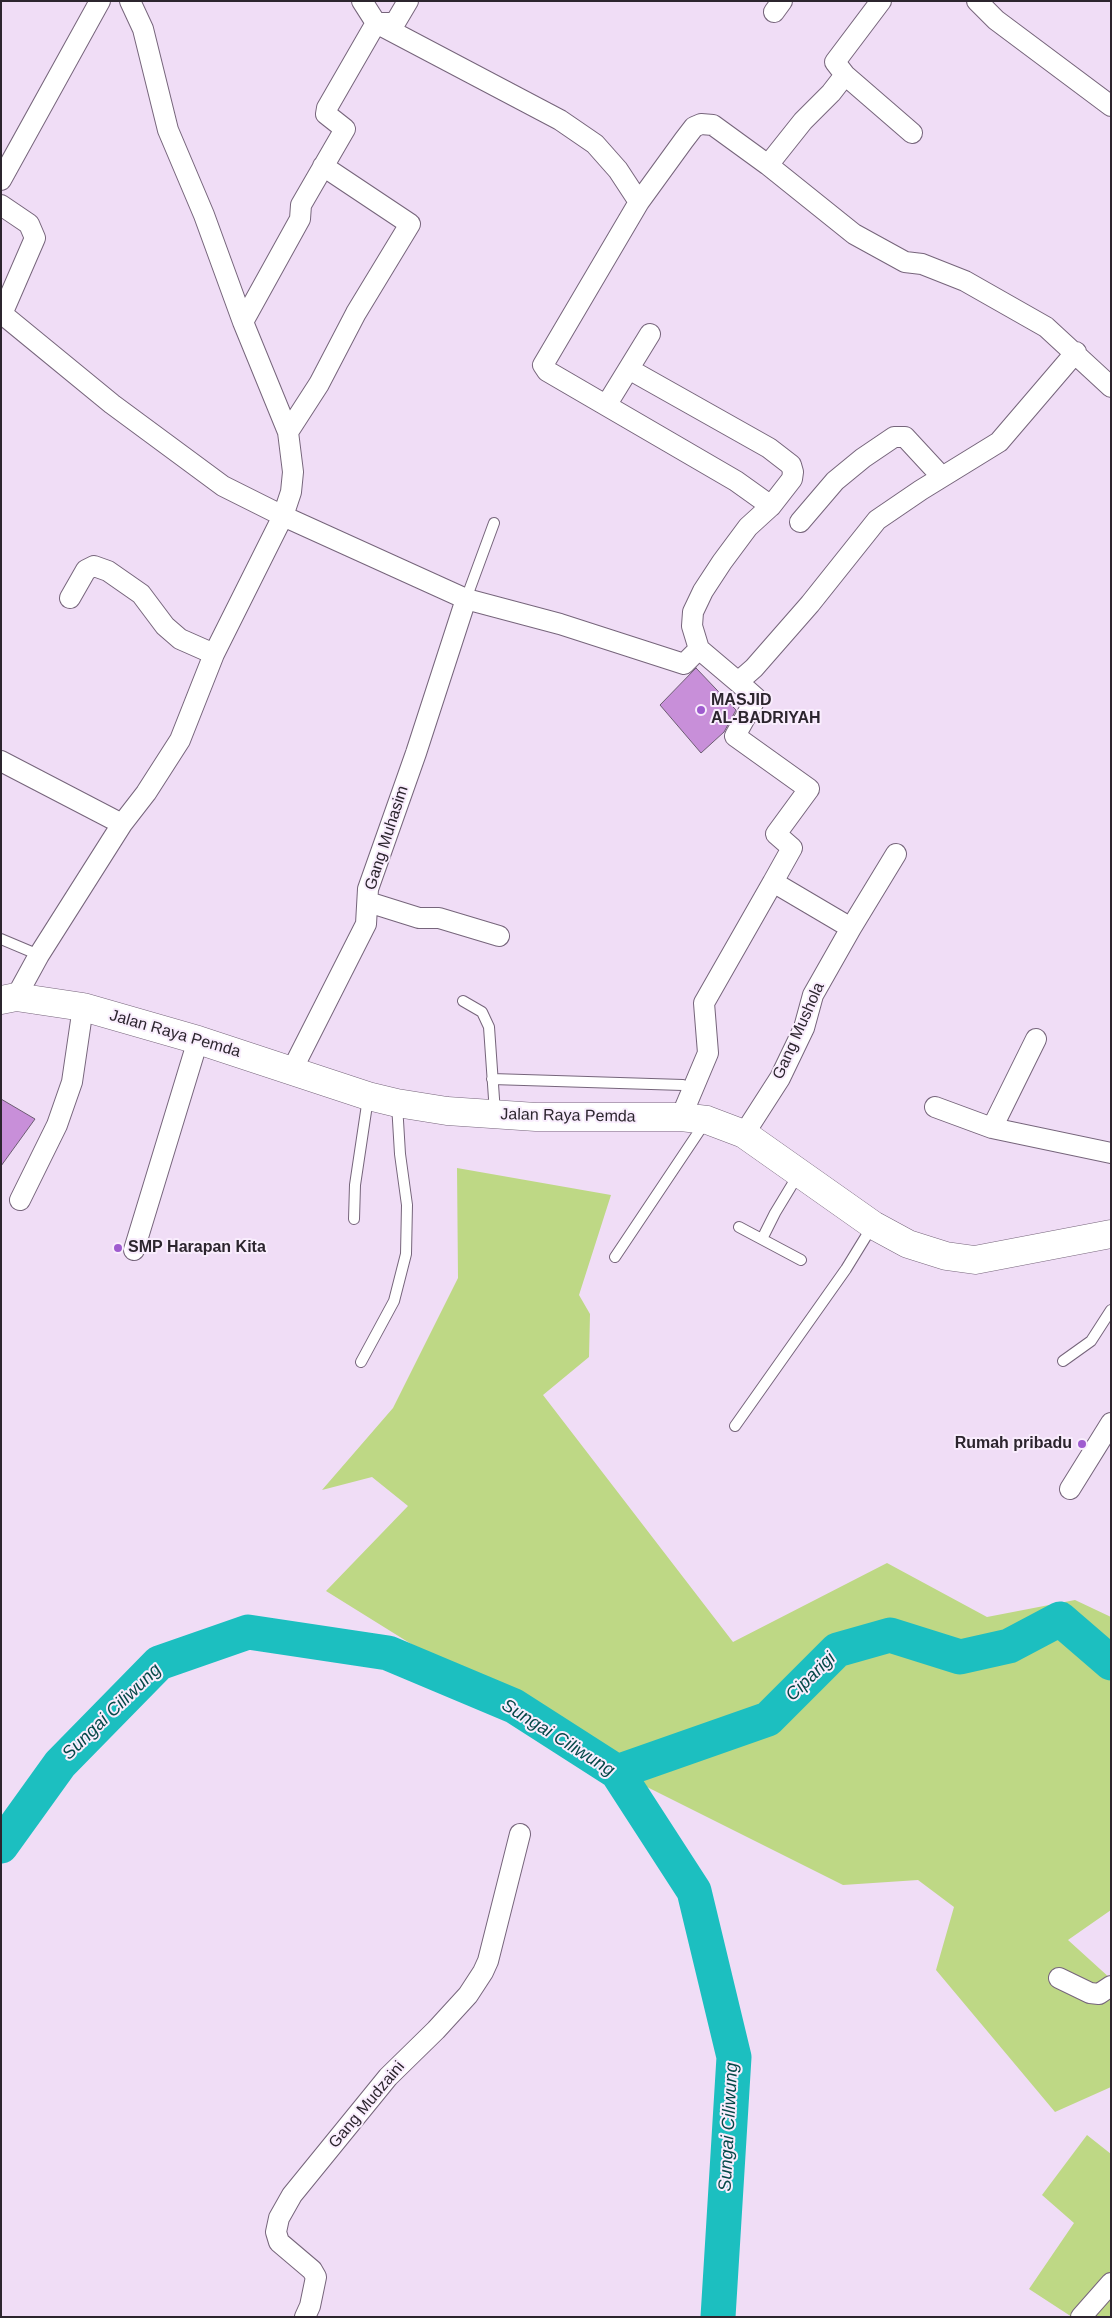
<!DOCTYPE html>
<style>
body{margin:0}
#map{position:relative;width:1112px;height:2318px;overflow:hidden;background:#f0ddf6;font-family:Helvetica,sans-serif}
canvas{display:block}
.frame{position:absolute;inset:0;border:2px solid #2c252e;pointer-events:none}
</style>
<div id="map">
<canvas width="1112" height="2318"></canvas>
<div class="frame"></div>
</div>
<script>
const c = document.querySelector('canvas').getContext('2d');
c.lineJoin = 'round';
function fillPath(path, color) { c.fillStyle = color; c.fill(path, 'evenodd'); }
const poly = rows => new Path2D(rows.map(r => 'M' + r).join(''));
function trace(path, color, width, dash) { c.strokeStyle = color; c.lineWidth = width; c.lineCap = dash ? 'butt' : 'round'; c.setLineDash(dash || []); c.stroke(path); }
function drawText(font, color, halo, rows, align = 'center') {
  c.font = font + ' Helvetica,sans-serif'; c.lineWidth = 4; c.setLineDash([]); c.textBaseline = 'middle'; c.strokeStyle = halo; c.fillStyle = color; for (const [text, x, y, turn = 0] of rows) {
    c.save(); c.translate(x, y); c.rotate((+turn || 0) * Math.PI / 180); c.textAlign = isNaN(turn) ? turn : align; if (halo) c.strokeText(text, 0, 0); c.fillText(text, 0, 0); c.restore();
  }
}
fillPath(poly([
 [457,1168,611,1195,579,1295,590,1314,589,1357,543,1395,733,1642,887,1563,987,1617,1075,1600,1111,1617,1111,1910,1068,1940,1111,1979,1111,2087,1055,2112,936,1970,954,1907,918,1880,843,1885,617,1772,326,1591,408,1506,372,1477,322,1490,393,1408,458,1278],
 [1087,2135,1111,2154,1111,2317,1072,2317,1029,2289,1074,2223,1042,2195]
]), '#bed885');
trace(poly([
 [617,1772,768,1719,837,1650,890,1635,960,1657,1009,1646,1060,1619,1111,1663],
 [1,1846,60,1764,159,1663,248,1632,388,1653,514,1706,617,1772,694,1891,734,2057,718,2317]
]), '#1cbfc0', 35);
const building = poly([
 [696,668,736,710,724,732,701,753,660,705,696,668],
 [1,1099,35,1119,1,1166,1,1099]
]);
fillPath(building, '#c88fd9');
trace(building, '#6c5c72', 1);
const lane = poly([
 [466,599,494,523],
 [1,939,39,955],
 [463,1001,482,1012,489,1027,495,1113],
 [492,1079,683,1085],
 [354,1219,355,1185,368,1098],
 [739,1227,801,1260],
 [762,1239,775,1213,798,1175],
 [615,1257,706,1121],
 [1063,1361,1091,1341,1111,1310],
 [361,1362,394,1301,406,1254,407,1205,400,1154,397,1104],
 [735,1426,846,1269,873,1225]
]);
const street = poly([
 [362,1,376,23,560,120,595,144,618,170,639,202],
 [881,1,835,62,845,75,912,133],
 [977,1,996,20,1111,106],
 [774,12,782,1],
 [768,165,803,121,831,93,845,75],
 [1,180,100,1],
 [1,205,29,224,35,238,2,314],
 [1,313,112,404,223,486,283,516,466,599,560,624,684,664,699,649],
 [243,322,300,219,301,205,345,129,326,114,327,108,376,23,395,23,408,1],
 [634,372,769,448,791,465,793,472,792,479,771,506,748,527,722,562,703,591,693,612,692,626,699,649,738,682,754,668,810,604,877,520,921,490,999,442,1076,352],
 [607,404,650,334],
 [288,432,319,384,356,313,410,224,323,166],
 [771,506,736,481,547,371,543,365,639,202,684,140,694,127,701,124,713,125,768,165,854,234,905,262,922,264,965,281,1046,327,1111,387],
 [800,522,835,481,863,458,894,437,905,437,942,477],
 [70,598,86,570,94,566,108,571,141,594,165,626,180,639,214,654],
 [738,682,756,698,735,736,809,789,776,834,792,848,773,882,851,928],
 [1,761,122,824],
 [368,902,419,918,439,918,499,936],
 [16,997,39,955,122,824,146,793,180,740,214,654,283,516,291,492,293,472,288,432,243,322,204,215,168,130,143,29,130,1],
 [292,1070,366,924,368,889,416,753,466,599],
 [935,1107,992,1128,1111,1153],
 [681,1117,708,1053,704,1003,773,882],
 [992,1128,1036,1039],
 [744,1134,780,1078,804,1028,813,995,851,928,896,854],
 [20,1200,57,1125,72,1082,83,1007],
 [134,1250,198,1040],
 [1070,1489,1111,1423],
 [1059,1978,1090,1993,1099,1994,1111,1986],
 [305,2317,310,2306,316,2277,312,2270,279,2242,276,2232,279,2218,292,2195,388,2077,436,2030,468,1995,483,1972,488,1961,520,1834],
 [1081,2317,1111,2283]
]);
const secondary = poly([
 [1,1000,16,997,83,1007,198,1040,368,1096,397,1103,447,1111,536,1117,681,1117,707,1120,744,1134,873,1225,908,1244,946,1256,975,1260,1111,1234]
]);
trace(lane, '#76657b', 12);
trace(street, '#76657b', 22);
trace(secondary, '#76657b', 29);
trace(lane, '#fff', 10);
trace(street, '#fff', 20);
trace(secondary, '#fff', 28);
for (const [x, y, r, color] of [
 [701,710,5,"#9f5bcf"],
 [118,1248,5,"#9f5bcf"],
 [1082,1444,5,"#9f5bcf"]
]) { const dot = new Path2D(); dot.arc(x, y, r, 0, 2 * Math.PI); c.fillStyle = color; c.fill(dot); trace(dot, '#f9edfd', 2); }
drawText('bold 16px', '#2c252e', '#f9edfd', [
 ["MASJID",711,701],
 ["AL-BADRIYAH",711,719],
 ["SMP Harapan Kita",128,1248],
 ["Rumah pribadu",1072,1444,"right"]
], 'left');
drawText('16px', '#2c252e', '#f9edfd', [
 ["Gang Muhasim",387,838,-72],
 ["Gang Mushola",799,1031,-66],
 ["Jalan Raya Pemda",175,1034,16],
 ["Jalan Raya Pemda",568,1116,1],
 ["Gang Mudzaini",367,2105,-50]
]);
drawText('italic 18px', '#064949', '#f9edfd', [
 ["Ciparigi",811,1677,-44],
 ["Sungai Ciliwung",112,1712,-44],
 ["Sungai Ciliwung",558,1738,32],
 ["Sungai Ciliwung",729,2127,-87]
]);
</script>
